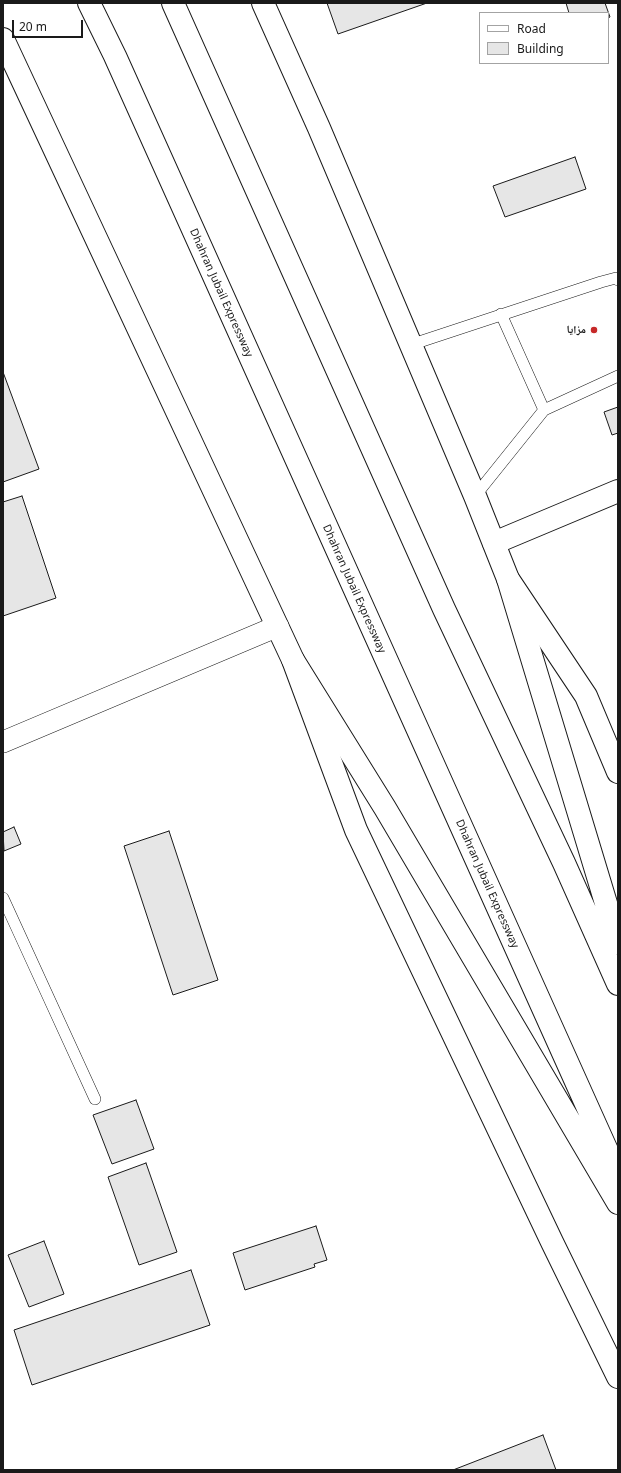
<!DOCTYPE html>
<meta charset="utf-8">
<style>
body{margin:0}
#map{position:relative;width:621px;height:1473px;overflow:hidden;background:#fff;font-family:"Noto Sans",sans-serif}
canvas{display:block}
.frame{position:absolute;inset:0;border:4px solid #1a1a1a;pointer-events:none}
.legend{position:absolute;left:479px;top:12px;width:130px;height:52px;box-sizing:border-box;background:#fff;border:1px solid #a3a3a3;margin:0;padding:5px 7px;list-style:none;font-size:12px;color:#1a1a1a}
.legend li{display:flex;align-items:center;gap:8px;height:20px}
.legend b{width:20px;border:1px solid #a3a3a3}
.scale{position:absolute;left:12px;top:20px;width:71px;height:18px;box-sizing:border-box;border:2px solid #1a1a1a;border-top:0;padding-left:5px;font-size:12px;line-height:14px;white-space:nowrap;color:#1a1a1a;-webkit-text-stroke:3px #fff;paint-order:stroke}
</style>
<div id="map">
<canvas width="621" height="1473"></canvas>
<div class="frame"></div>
<ul class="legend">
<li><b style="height:5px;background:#fff"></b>Road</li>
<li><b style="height:11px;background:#e6e6e6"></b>Building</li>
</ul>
<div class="scale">20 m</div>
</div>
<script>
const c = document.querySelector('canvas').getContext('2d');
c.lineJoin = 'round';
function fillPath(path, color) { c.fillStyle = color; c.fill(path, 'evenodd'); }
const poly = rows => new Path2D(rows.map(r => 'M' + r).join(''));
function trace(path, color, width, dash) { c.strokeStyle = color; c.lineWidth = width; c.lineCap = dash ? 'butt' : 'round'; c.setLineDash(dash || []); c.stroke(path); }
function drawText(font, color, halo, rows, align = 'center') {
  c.font = font + ' "Noto Sans","Noto Naskh Arabic",sans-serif'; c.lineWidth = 3; c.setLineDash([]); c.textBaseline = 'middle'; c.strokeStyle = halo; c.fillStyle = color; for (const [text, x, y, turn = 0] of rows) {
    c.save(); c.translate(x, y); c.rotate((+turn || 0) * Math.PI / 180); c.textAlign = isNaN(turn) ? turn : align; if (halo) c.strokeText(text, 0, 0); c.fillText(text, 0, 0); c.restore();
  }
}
const building = poly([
 [327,3,427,3,338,34,327,3],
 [566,3,605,3,610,17,608,18,608,13,569,13,566,3],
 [575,157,586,189,505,217,493,186,575,157],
 [3,372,39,469,3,482,3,372],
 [618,407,618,433,612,435,604,412,618,407],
 [22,496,56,598,3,616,3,502,22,496],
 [14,827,21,844,4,851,3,832,14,827],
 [169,831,218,980,173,995,124,846,169,831],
 [136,1100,154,1149,112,1164,93,1115,136,1100],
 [146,1163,177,1252,139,1265,108,1177,146,1163],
 [316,1226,327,1260,314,1264,315,1267,245,1290,233,1253,316,1226],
 [44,1241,64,1294,29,1307,8,1255,44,1241],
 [191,1270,210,1325,32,1385,14,1330,191,1270],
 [543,1435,556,1470,453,1470,543,1435]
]);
fillPath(building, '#e6e6e6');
trace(building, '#1a1a1a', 1);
const service = poly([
 [410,345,601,282,616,278,618,280],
 [544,410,618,376],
 [475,496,544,410,501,314],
 [3,898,95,1099]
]);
const minor = poly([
 [3,742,278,626]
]);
const tertiary = poly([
 [494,543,618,491]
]);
const primary = poly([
 [263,3,319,128,475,496,508,579,586,696,618,772],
 [3,39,293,660,356,830,552,1242,618,1377]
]);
const motorway = poly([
 [89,3,115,56,618,1175],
 [173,3,444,609,564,863,618,984],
 [508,579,618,943],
 [293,660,385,808,618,1203]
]);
trace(service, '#1a1a1a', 12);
trace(minor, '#1a1a1a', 22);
trace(tertiary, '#1a1a1a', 24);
trace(primary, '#1a1a1a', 24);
trace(motorway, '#1a1a1a', 24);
trace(service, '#fff', 11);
trace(minor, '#fff', 21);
trace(tertiary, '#fff', 22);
trace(primary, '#fff', 22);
trace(motorway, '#fff', 22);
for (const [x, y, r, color] of [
 [594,330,4,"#c62828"]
]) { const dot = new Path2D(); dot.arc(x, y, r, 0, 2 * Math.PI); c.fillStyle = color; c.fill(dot); trace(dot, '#fff', 1.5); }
drawText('11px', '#1a1a1a', '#fff', [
 ["Dhahran Jubail Expressway",221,293,66],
 ["Dhahran Jubail Expressway",354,589,66],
 ["Dhahran Jubail Expressway",487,884,66]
]);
drawText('bold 11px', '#1a1a1a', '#fff', [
 ["مزايا",586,330]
], 'right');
</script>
